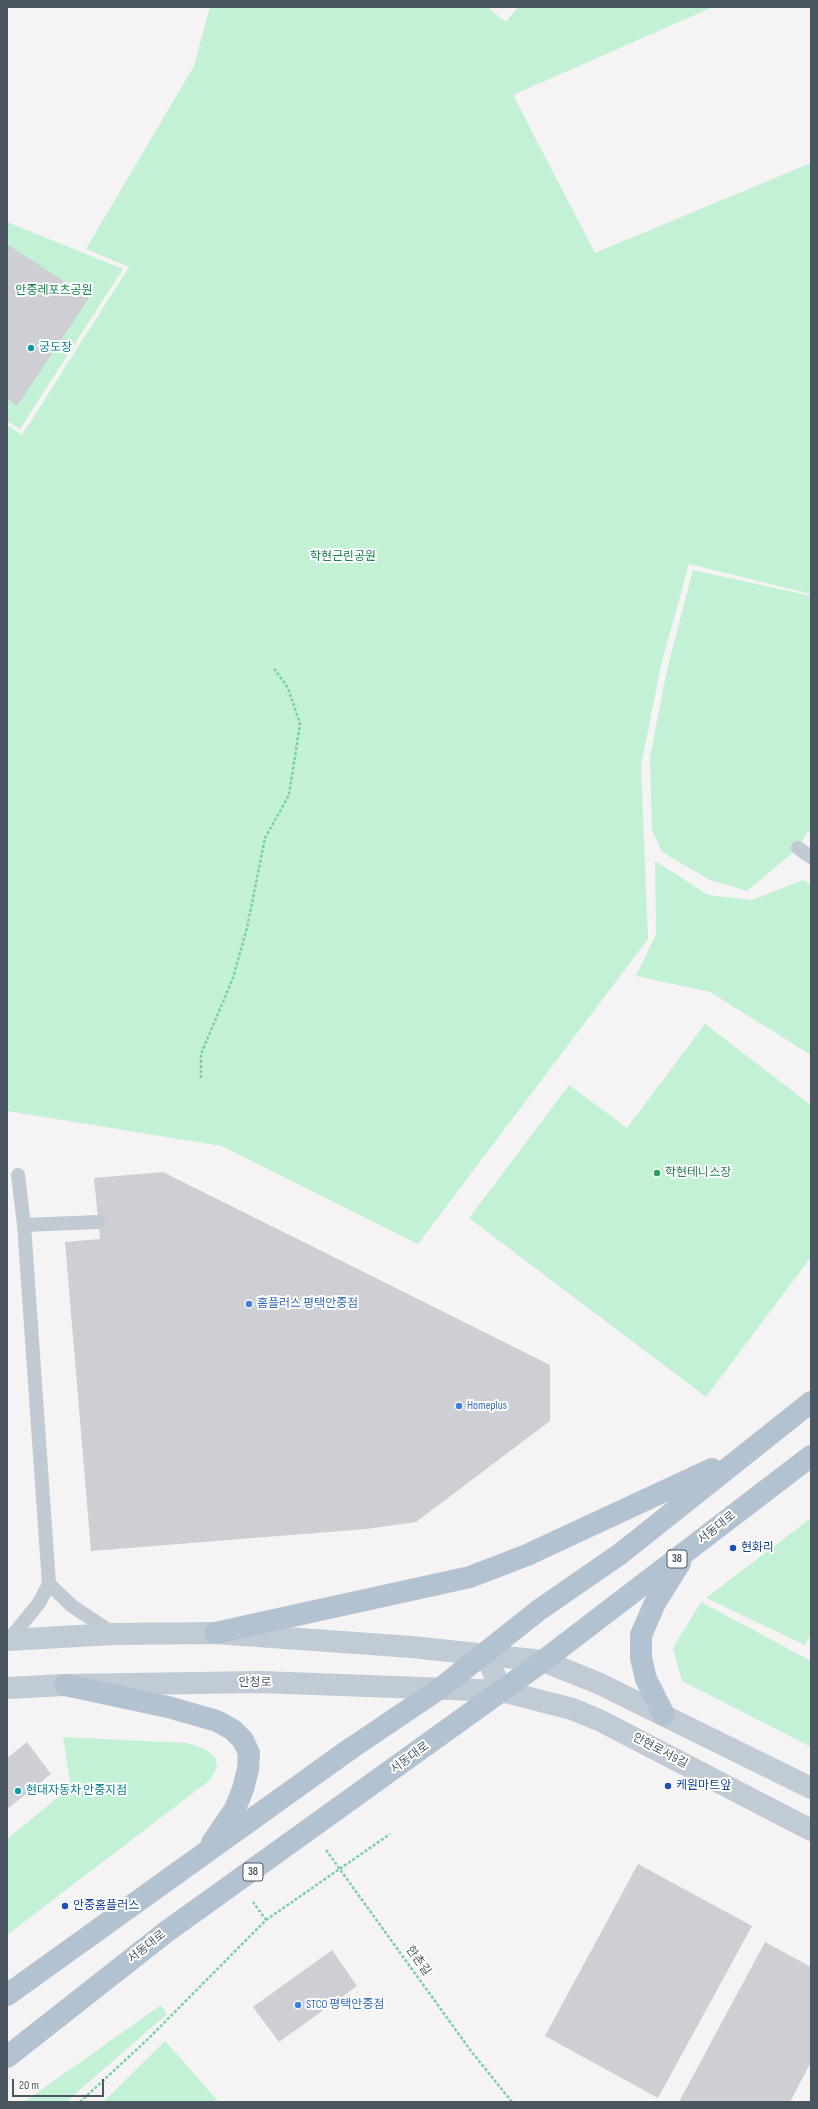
<!DOCTYPE html>
<meta charset="utf-8">
<style>
body{margin:0}
#map{position:relative;width:818px;height:2109px;overflow:hidden;background:#f5f3f3;font-family:"Sofia Sans Condensed",sans-serif}
canvas{display:block}
.frame{position:absolute;inset:0;border:8px solid #4a5661;pointer-events:none}
.scale{position:absolute;left:12px;top:2079px;width:92px;height:18px;box-sizing:border-box;border:2px solid #4a5661;border-top:0;padding-left:5px;font-size:12px;line-height:14px;white-space:nowrap;color:#4a5661;-webkit-text-stroke:3px #fff;paint-order:stroke}
</style>
<div id="map">
<canvas width="818" height="2109"></canvas>
<div class="frame"></div>
<div class="scale">20 m</div>
</div>
<script>
const c = document.querySelector('canvas').getContext('2d');
c.lineJoin = 'round';
function fillPath(path, color) { c.fillStyle = color; c.fill(path, 'evenodd'); }
const poly = rows => new Path2D(rows.map(r => 'M' + r).join(''));
function trace(path, color, width, dash) { c.strokeStyle = color; c.lineWidth = width; c.lineCap = dash ? 'butt' : 'round'; c.setLineDash(dash || []); c.stroke(path); }
function drawText(font, color, halo, rows, align = 'center') {
  c.font = font + ' "Sofia Sans Condensed","Noto Sans KR",sans-serif'; c.lineWidth = 4; c.setLineDash([]); c.textBaseline = 'middle'; c.strokeStyle = halo; c.fillStyle = color; for (const [text, x, y, turn = 0] of rows) {
    c.save(); c.translate(x, y); c.rotate((+turn || 0) * Math.PI / 180); c.textAlign = isNaN(turn) ? turn : align; if (halo) c.strokeText(text, 0, 0); c.fillText(text, 0, 0); c.restore();
  }
}
fillPath(poly([
 [210,7,487,7,506,22,518,7,713,7,513,95,595,253,811,163,811,594,689,564,661,665,641,766,648,939,418,1244,222,1146,7,1111,7,425,22,435,129,267,86,249,194,66],
 [7,222,123,269,20,429,7,421],
 [693,570,811,596,811,831,808,831,798,848,747,891,710,880,662,852,652,830,650,757,667,670],
 [655,861,708,895,752,900,803,880,811,884,811,1055,710,992,636,976,656,934],
 [705,1024,811,1105,811,1257,706,1397,469,1218,569,1085,627,1128],
 [811,1518,811,1634,805,1645,706,1598],
 [701,1602,811,1661,811,1747,682,1681,673,1648],
 [63,1737,187,1743,205,1749,215,1757,217,1767,210,1780,7,1935,7,1839,71,1787],
 [161,2005,167,2014,66,2102,24,2102],
 [165,2041,219,2102,103,2102]
]), '#c3f1d5');
fillPath(poly([
 [7,244,89,298,17,406,7,399],
 [163,1172,550,1365,550,1421,416,1522,366,1529,91,1551,65,1242,100,1239,94,1178],
 [27,1742,51,1774,7,1809,7,1758],
 [638,1864,752,1926,658,2098,545,2036],
 [765,1942,811,1967,811,2062,790,2102,679,2102],
 [332,1950,357,1986,279,2042,253,2007]
]), '#cdcfd5');
trace(poly([
 [201,1078,201,1054,233,978,247,928,265,838,289,795,300,724,288,688,273,667],
 [326,1850,471,2051,512,2102],
 [266,1920,390,1834],
 [80,2102,148,2039,266,1920,253,1902]
]), '#7ad0a6', 2.5, [3, 2]);
trace(poly([
 [798,848,811,857],
 [24,1225,98,1222],
 [49,1584,72,1606,114,1634],
 [9,1640,39,1603,49,1584,24,1225,18,1175]
]), '#c1cad2', 14);
trace(poly([
 [7,1640,114,1634,215,1633,412,1647,543,1661,598,1683,811,1788],
 [485,1654,502,1691],
 [7,1688,65,1685,261,1682,502,1691,572,1709,601,1721,811,1830]
]), '#c1cbd6', 22);
trace(poly([
 [215,1633,470,1577,527,1555,712,1469],
 [65,1685,168,1707,217,1721,233,1730,243,1740,249,1753,248,1769,243,1789,235,1809,212,1843],
 [664,1715,646,1679,641,1658,641,1635,655,1603,680,1563],
 [7,1995,350,1749,442,1687,539,1610,620,1554,811,1402],
 [7,2057,166,1932,543,1661,811,1456]
]), '#b3c2d1', 22);
for (const [x, y, r, color] of [
 [31,348,4,"#0f9aa8"],
 [657,1173,4,"#2e9e5b"],
 [249,1304,4,"#3f7fe0"],
 [459,1406,4,"#3f7fe0"],
 [733,1548,4,"#1a4fb4"],
 [668,1786,4,"#1a4fb4"],
 [18,1791,4,"#0f9aa8"],
 [65,1906,4,"#1a4fb4"],
 [298,2005,4,"#3f7fe0"]
]) { const dot = new Path2D(); dot.arc(x, y, r, 0, 2 * Math.PI); c.fillStyle = color; c.fill(dot); trace(dot, '#fff', 1.5); }
for (const [x, y, w] of [
 [677,1559,20],
 [253,1872,20]
]) { const box = new Path2D(); box.roundRect(x - w / 2, y - 9, w, 18, 3); c.fillStyle = '#fff'; c.fill(box); trace(box, '#4a5661', 1); }
drawText('bold 11px', '#4a5661', null, [
 ["38",677,1559],
 ["38",253,1872]
]);
drawText('12px', '#17864f', '#fff', [
 ["안중레포츠공원",54,291],
 ["학현근린공원",343,557]
]);
drawText('12px', '#0d838f', '#fff', [
 ["궁도장",39,348],
 ["현대자동차 안중지점",26,1791]
], 'left');
drawText('12px', '#27864d', '#fff', [
 ["학현테니스장",665,1173]
], 'left');
drawText('12px', '#366cbe', '#fff', [
 ["홈플러스 평택안중점",257,1304],
 ["Homeplus",467,1406],
 ["STCO 평택안중점",306,2005]
], 'left');
drawText('12px', '#4a5661', '#fff', [
 ["서동대로",717,1528,-38],
 ["안청로",255,1683],
 ["안현로서9길",660,1751,28],
 ["서동대로",410,1758,-36],
 ["서동대로",147,1947,-38],
 ["한촌길",418,1961,54]
]);
drawText('12px', '#164399', '#fff', [
 ["현화리",741,1548],
 ["케원마트앞",676,1786],
 ["안중홈플러스",73,1906]
], 'left');
</script>
